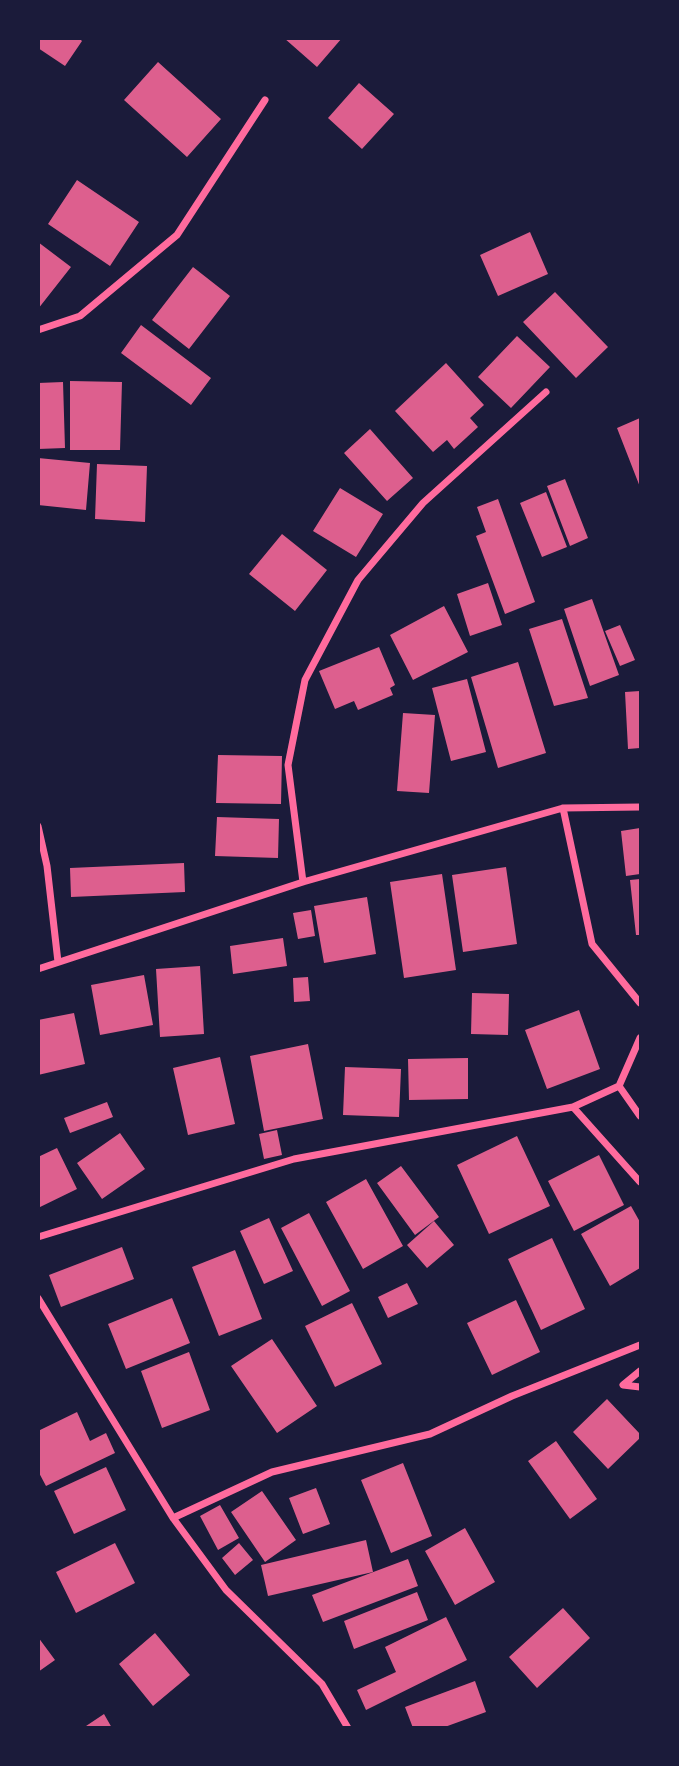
<!DOCTYPE html>
<style>
body{margin:0}
#map{position:relative;width:679px;height:1766px;overflow:hidden;background:#1b1b3a;font-family:"Crimson Pro",serif}
canvas{display:block}
.frame{position:absolute;inset:0;border:40px solid #1b1b3a;pointer-events:none}
</style>
<div id="map">
<canvas width="679" height="1766"></canvas>
<div class="frame"></div>
</div>
<script>
const c = document.querySelector('canvas').getContext('2d');
c.lineJoin = 'round';
function fillPath(path, color) { c.fillStyle = color; c.fill(path, 'evenodd'); }
const poly = rows => new Path2D(rows.map(r => 'M' + r).join(''));
function trace(path, color, width, dash) { c.strokeStyle = color; c.lineWidth = width; c.lineCap = dash ? 'butt' : 'round'; c.setLineDash(dash || []); c.stroke(path); }
fillPath(poly([
 [38,38,79,38,82,41,65,66,38,48],
 [284,38,342,38,317,67],
 [158,62,221,119,187,157,124,100],
 [359,83,394,114,362,149,328,118],
 [77,180,139,222,110,266,48,224],
 [530,232,548,274,498,296,480,255],
 [38,242,71,267,38,309],
 [193,267,230,296,189,349,152,320],
 [555,292,608,347,576,378,523,322],
 [141,325,211,378,191,405,121,353],
 [517,336,550,367,511,408,478,377],
 [446,363,484,405,470,418,478,427,454,449,447,440,433,452,395,411],
 [70,381,122,382,120,450,70,450],
 [63,382,65,448,38,449,38,383],
 [640,418,640,487,617,428],
 [370,429,413,478,387,501,344,453],
 [38,458,90,463,86,510,38,505],
 [97,464,147,466,145,522,95,519],
 [565,479,588,538,570,546,547,486],
 [340,488,383,514,356,557,313,531],
 [546,492,567,547,542,557,520,503],
 [498,499,535,602,505,614,476,536,486,532,477,507],
 [282,534,327,570,295,611,249,574],
 [488,583,502,625,470,636,457,594],
 [592,599,619,675,590,686,564,609],
 [444,606,468,652,413,680,390,635],
 [562,619,588,698,554,706,529,629],
 [620,625,635,660,620,666,605,631],
 [379,647,395,685,390,688,393,695,358,710,354,701,335,709,319,671],
 [518,662,546,753,498,768,471,677],
 [467,679,486,752,451,761,432,688],
 [640,691,640,748,628,749,625,692],
 [403,713,435,715,429,793,397,791],
 [218,755,282,756,281,804,216,803],
 [217,817,279,819,278,858,215,856],
 [640,828,640,874,626,876,621,831],
 [184,863,185,892,71,897,70,868],
 [506,867,517,944,463,952,452,875],
 [442,874,456,970,404,978,390,882],
 [640,879,640,935,636,935,630,880],
 [367,897,376,954,324,963,314,906],
 [311,910,315,936,298,939,293,913],
 [283,938,287,966,233,974,230,946],
 [200,966,204,1034,160,1037,156,969],
 [144,975,153,1025,100,1035,91,985],
 [308,977,310,1001,294,1002,293,978],
 [472,993,509,994,508,1035,471,1034],
 [579,1010,600,1069,547,1089,525,1030],
 [74,1013,85,1064,38,1075,38,1020],
 [308,1044,323,1119,264,1131,250,1056],
 [220,1057,235,1124,188,1135,173,1068],
 [468,1058,468,1099,409,1100,408,1059],
 [345,1067,401,1069,399,1117,343,1115],
 [107,1102,113,1117,70,1133,64,1118],
 [277,1130,282,1155,264,1159,259,1134],
 [120,1133,145,1169,102,1199,77,1163],
 [517,1136,550,1206,489,1234,457,1165],
 [57,1148,77,1189,38,1208,38,1157],
 [599,1155,624,1205,574,1231,548,1181],
 [401,1166,439,1217,415,1235,377,1183],
 [366,1179,403,1246,363,1269,326,1202],
 [631,1206,640,1222,640,1268,610,1286,581,1234],
 [309,1213,350,1291,322,1306,281,1228],
 [269,1218,293,1271,264,1284,240,1231],
 [434,1221,454,1245,427,1268,407,1245],
 [552,1238,585,1309,541,1330,508,1259],
 [122,1247,134,1279,61,1307,49,1275],
 [235,1250,262,1319,219,1336,192,1267],
 [407,1283,418,1304,388,1318,378,1297],
 [172,1298,190,1343,126,1369,108,1324],
 [516,1300,540,1352,492,1375,467,1323],
 [352,1303,382,1364,335,1387,305,1326],
 [272,1339,317,1406,277,1433,231,1366],
 [189,1352,210,1410,162,1428,141,1371],
 [607,1399,640,1434,640,1438,608,1469,573,1432],
 [77,1412,90,1441,106,1433,115,1453,46,1486,38,1471,38,1431],
 [556,1441,597,1499,570,1519,528,1461],
 [403,1463,432,1536,391,1553,361,1480],
 [106,1467,126,1510,74,1534,54,1491],
 [316,1488,330,1524,303,1534,289,1498],
 [262,1491,296,1540,265,1562,231,1512],
 [220,1505,239,1538,218,1550,200,1516],
 [465,1528,495,1582,455,1605,425,1551],
 [366,1540,373,1572,268,1596,261,1565],
 [115,1543,135,1583,76,1613,56,1572],
 [239,1543,253,1560,235,1575,222,1558],
 [408,1559,418,1586,323,1622,312,1595],
 [417,1592,428,1620,354,1649,344,1621],
 [563,1608,590,1638,537,1688,509,1657],
 [446,1617,467,1660,366,1710,357,1690,396,1672,385,1647],
 [155,1633,190,1675,153,1706,119,1664],
 [38,1637,55,1660,38,1672],
 [475,1681,486,1712,442,1728,413,1728,405,1707],
 [104,1714,112,1728,83,1728]
]), '#dd5f8e');
trace(poly([
 [38,330,80,316,177,235,265,100],
 [563,808,592,944,640,1003],
 [38,826,47,866,58,962],
 [303,882,288,765,305,680,358,580,423,503,546,392],
 [38,969,303,882,563,808,640,807],
 [619,1086,640,1116],
 [573,1107,640,1182],
 [38,1237,294,1159,573,1107,619,1086,640,1038],
 [38,1298,173,1518,226,1590,322,1684,348,1728],
 [640,1371,623,1385,640,1387],
 [173,1518,272,1472,430,1434,512,1396,640,1345]
]), '#ff6b9d', 7);
</script>
